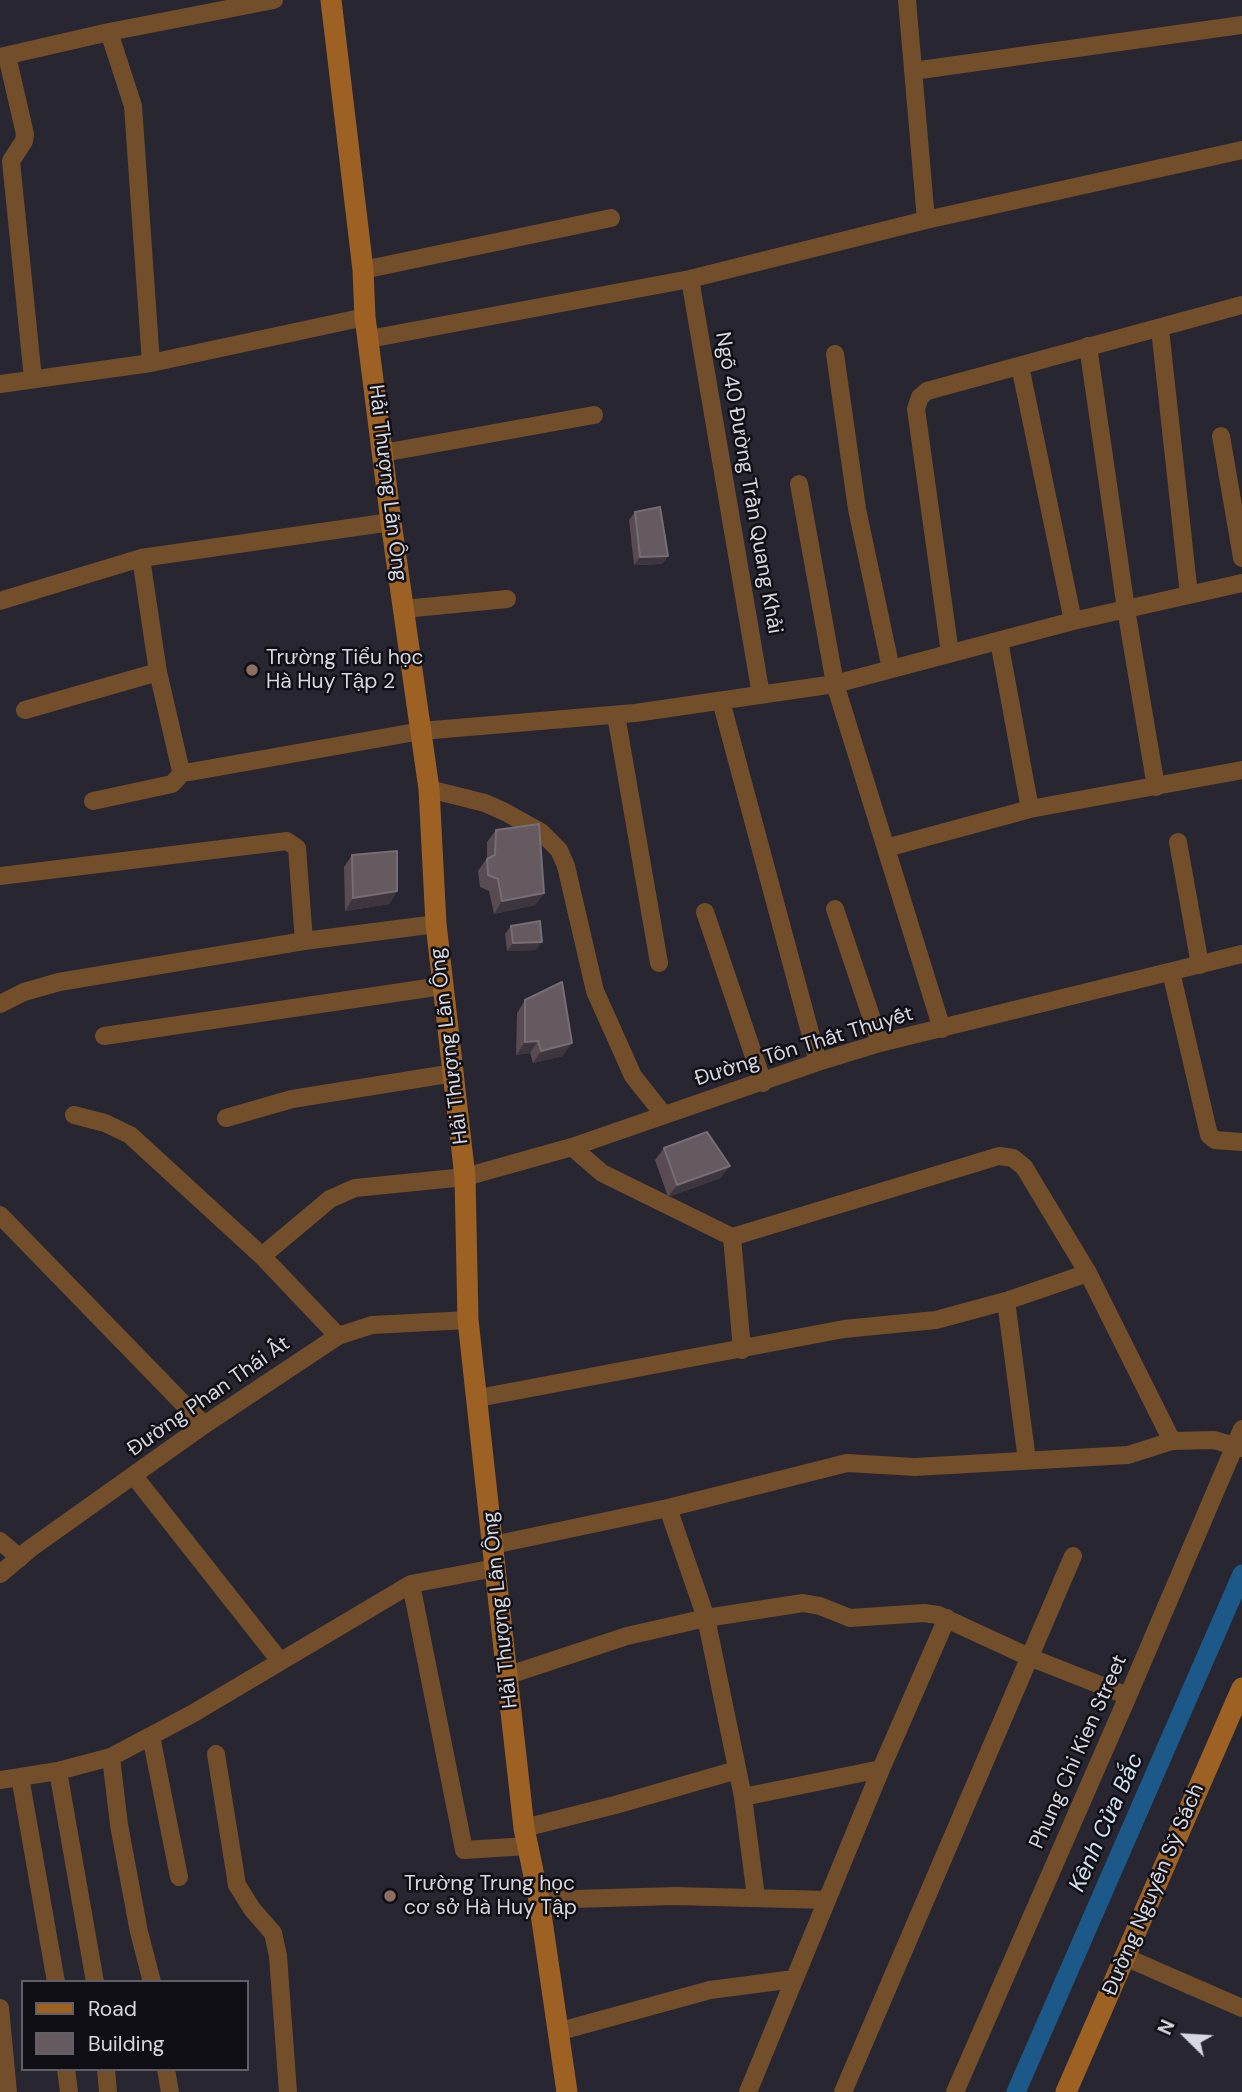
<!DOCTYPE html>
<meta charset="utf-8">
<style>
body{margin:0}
#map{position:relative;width:1242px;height:2092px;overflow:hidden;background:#272631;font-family:"DM Sans",sans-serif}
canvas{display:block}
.legend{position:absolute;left:21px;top:1980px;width:228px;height:91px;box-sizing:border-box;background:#100f15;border:2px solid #605f66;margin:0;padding:9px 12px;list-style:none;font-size:21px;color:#d7d7df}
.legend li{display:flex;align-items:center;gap:14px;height:35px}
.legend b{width:35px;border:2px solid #605f66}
.north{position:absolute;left:1151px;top:2001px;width:70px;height:70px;-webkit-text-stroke:5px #100f15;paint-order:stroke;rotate:294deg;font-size:19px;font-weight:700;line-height:28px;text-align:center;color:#d7d7df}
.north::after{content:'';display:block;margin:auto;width:24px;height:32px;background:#d7d7df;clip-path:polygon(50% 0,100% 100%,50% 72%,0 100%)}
</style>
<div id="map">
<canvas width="1242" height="2092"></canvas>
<ul class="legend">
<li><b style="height:9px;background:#9d6223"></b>Road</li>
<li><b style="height:19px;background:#655a60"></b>Building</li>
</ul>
<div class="north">N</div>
</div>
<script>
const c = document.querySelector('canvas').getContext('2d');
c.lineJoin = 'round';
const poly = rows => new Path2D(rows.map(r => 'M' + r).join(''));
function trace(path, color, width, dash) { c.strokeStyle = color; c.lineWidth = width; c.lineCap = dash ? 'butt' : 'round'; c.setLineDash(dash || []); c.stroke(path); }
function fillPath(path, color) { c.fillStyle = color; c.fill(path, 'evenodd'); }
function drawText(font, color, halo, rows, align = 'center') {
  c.font = font + ' "DM Sans",sans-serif'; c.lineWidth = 5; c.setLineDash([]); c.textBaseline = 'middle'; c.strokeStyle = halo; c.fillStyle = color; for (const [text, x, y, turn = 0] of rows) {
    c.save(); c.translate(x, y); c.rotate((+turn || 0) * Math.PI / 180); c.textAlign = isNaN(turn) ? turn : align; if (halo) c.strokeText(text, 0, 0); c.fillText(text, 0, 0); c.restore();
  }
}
trace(poly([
 [1016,2092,1242,1574]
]), '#1c5989', 19);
trace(poly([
 [907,0,926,220],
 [109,32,133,106,151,363],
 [7,56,25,134,24,141,11,161,33,379],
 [0,57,109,32,274,0],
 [913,71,1242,25],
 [363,270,611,218],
 [690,279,761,695],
 [1160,329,1189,595],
 [369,339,690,279,926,220,1242,150],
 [1088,346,1126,609,1156,787],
 [835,354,857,509,891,669],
 [1020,366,1073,621],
 [0,384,151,363,365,317],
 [1221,436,1242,558],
 [383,453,594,415],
 [799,484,835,684,942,1029],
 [141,558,158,672,180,767,183,772,190,772,421,731,635,713,835,684,1073,621,1242,583],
 [0,601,141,558,391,522],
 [404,609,507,599],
 [999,641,1030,809],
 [950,653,916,409,920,397,927,391,1242,305],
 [721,701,818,1062],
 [25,710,158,672],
 [616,715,659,963],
 [429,789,485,803,505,812,541,832,559,850,566,866,595,991,633,1076,664,1115],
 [93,801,172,784,183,772],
 [1178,842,1200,965],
 [886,848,1030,809,1242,770],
 [0,876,287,841,297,848,304,941],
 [835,909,880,1043],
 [705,912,763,1083],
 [1171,972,1209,1135,1215,1140,1242,1142],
 [0,1004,24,992,59,982,304,941,436,924],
 [104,1036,442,986],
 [74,1115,105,1123,130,1135,262,1256,338,1336],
 [226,1118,292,1099,454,1073],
 [572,1147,602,1173,732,1237,999,1156,1013,1158,1024,1167,1088,1273,1172,1441],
 [0,1215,204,1425],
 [732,1237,742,1350],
 [262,1256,330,1199,355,1188,465,1177,572,1147,818,1062,880,1043,1242,954],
 [1006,1301,1027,1460],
 [478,1398,844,1329,936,1320,1006,1301,1088,1273],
 [134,1476,280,1661],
 [668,1508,706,1618,743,1797,756,1897],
 [0,1541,20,1558],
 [493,1545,668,1508,847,1463,915,1467,1128,1455,1172,1441,1214,1440,1242,1448],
 [0,1574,31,1548,204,1425,338,1336,372,1325,468,1320],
 [411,1584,464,1850,528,1846],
 [509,1675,627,1636,706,1618,803,1603,820,1606,850,1618,924,1613,938,1615,1029,1657,1128,1696],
 [151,1736,179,1877],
 [216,1754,237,1885,252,1909,273,1933,278,1956,288,2092],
 [111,1757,119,1825,139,1932,152,1982],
 [58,1771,95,1982],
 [20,1777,56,1982],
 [0,1780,58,1771,111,1757,192,1714,411,1584,495,1568],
 [743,1797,881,1769],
 [524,1828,615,1805,737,1770],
 [539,1900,675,1896,827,1900],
 [1125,1957,1242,2008],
 [0,2008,8,2092],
 [557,2032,710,1990,794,1979],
 [66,2069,69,2092],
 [106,2069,108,2092],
 [166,2069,170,2092],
 [748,2092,881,1769,947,1618],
 [843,2092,1073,1556],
 [955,2092,1128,1696,1242,1429]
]), '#734e2a', 18);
trace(poly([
 [331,0,363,270,365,317,391,522,429,789,436,924,465,1177,468,1320,495,1568,524,1828,539,1900,567,2092],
 [1066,2092,1242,1688]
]), '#9d6223', 21);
fillPath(poly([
 [635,512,668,556,662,564,634,565,629,520],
 [496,830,544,893,535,905,494,914,489,891,480,887,478,871,487,858,487,842],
 [352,855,397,891,389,904,345,911,344,867],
 [511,926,536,950,507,951,505,934],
 [525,1000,563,1056,533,1063,530,1053,516,1055,517,1013],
 [664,1148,721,1178,668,1197,655,1160]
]), '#584b51');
fillPath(poly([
 [668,556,662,564,634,565,640,557],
 [397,891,389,904,345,911,353,898],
 [544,893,535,905,494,914,502,901],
 [542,942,536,950,507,951,513,943],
 [538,1041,530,1053,516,1055,525,1042],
 [572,1043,563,1056,533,1063,541,1051],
 [730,1166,721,1178,668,1197,677,1185]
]), '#3e363e');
const building = poly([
 [660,507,668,556,640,557,635,512,660,507],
 [539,824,544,893,502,901,498,879,488,875,487,859,495,855,496,830,539,824],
 [397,851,397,891,353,898,352,855,397,851],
 [540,921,542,942,513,943,511,926,540,921],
 [562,982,572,1043,541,1051,538,1041,525,1042,525,1000,562,982],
 [707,1132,730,1166,677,1185,664,1148,707,1132]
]);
fillPath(building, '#655a60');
trace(building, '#776d74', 2);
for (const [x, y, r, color] of [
 [252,670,7,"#8d6e63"],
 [390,1896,7,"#8d6e63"]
]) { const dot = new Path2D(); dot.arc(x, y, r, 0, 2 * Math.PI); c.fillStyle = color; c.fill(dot); trace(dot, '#100f15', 2.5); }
drawText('21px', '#d7d7df', '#100f15', [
 ["Hải Thượng Lãn Ông",387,483,83],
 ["Ngõ 40 Đường Trần Quang Khải",748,483,80],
 ["Hải Thượng Lãn Ông",450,1046,-97],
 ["Đường Tôn Thất Thuyết",804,1047,-17],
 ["Đường Phan Thái Ất",209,1397,-35],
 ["Hải Thượng Lãn Ông",501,1610,-96],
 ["Phung Chi Kien Street",1079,1752,-66],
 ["Đường Nguyễn Sỹ Sách",1154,1890,-67]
]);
drawText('21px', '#d7d7df', '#100f15', [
 ["Trường Tiểu học",266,658],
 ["Hà Huy Tập 2",266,682],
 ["Trường Trung học",404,1884],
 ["cơ sở Hà Huy Tập",404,1908]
], 'left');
drawText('italic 23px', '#d2e1f0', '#100f15', [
 ["Kênh Cửa Bắc",1107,1823,-66]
]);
</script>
